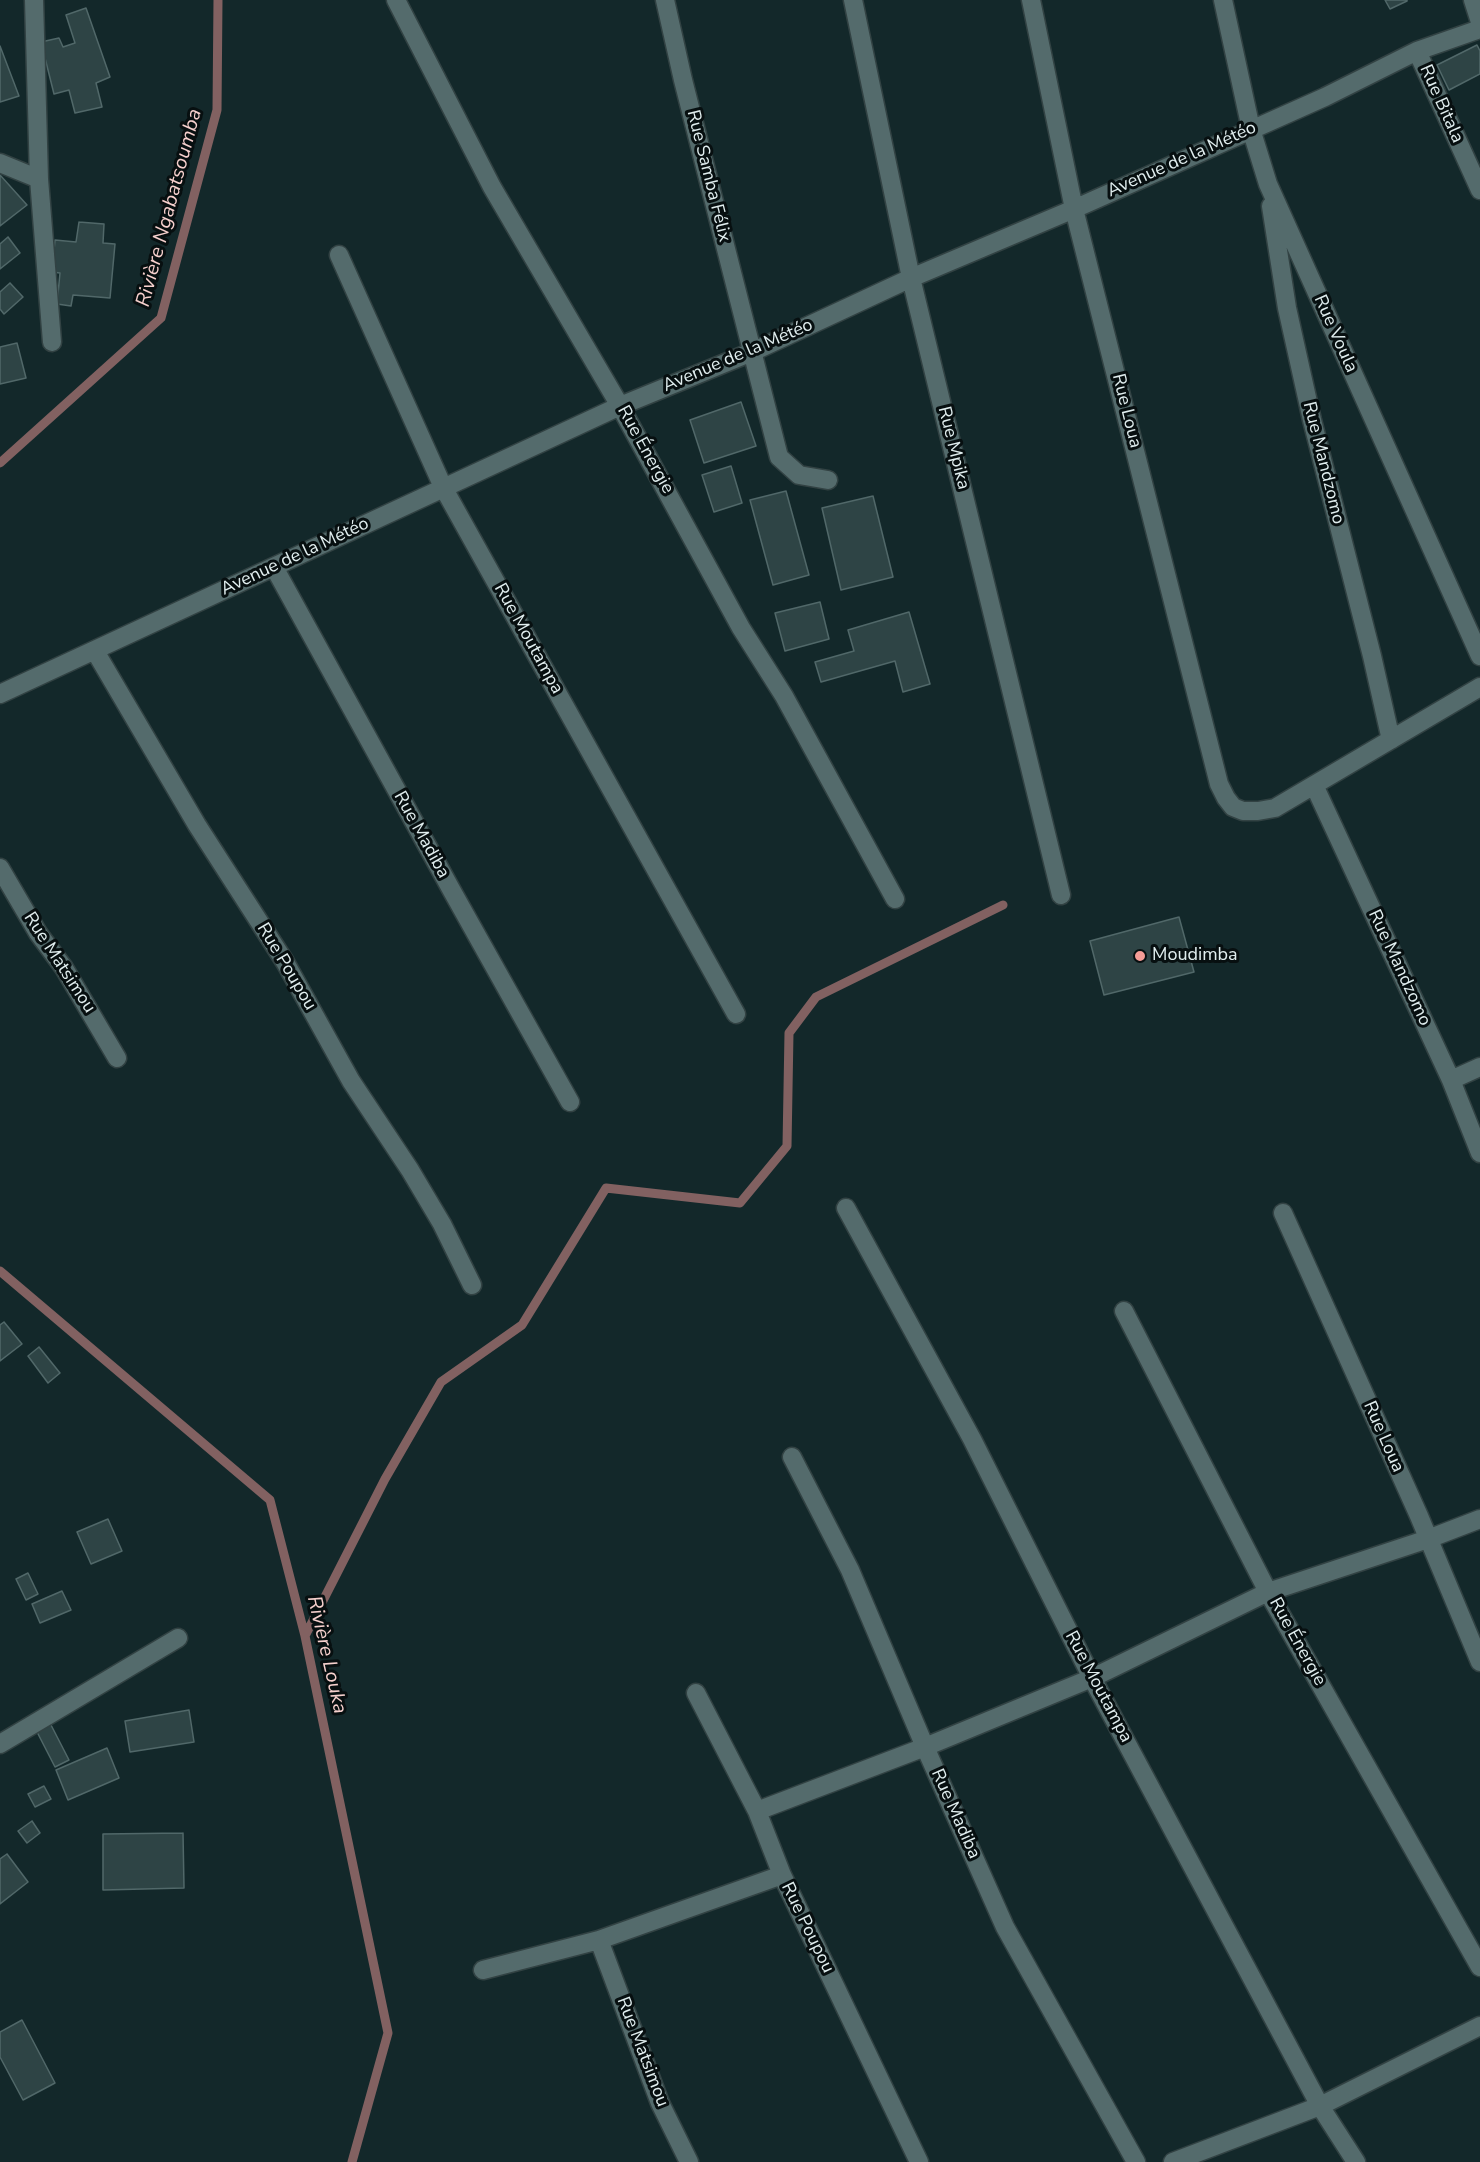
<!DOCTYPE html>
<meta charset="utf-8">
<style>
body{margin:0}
canvas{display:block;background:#13282a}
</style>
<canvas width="1480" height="2162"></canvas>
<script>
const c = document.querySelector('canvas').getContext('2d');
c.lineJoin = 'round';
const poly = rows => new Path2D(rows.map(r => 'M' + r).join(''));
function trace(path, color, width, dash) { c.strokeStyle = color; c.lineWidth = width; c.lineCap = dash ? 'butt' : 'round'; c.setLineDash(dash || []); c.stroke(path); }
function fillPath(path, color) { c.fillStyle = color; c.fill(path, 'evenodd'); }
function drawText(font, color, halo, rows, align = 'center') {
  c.font = font + ' "Nunito Sans",sans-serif'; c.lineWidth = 6; c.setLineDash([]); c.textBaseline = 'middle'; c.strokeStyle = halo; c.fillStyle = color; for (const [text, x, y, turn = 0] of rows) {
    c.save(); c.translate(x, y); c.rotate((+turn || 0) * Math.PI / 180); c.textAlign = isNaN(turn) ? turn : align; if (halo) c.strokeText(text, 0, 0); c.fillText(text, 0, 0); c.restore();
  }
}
trace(poly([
 [0,463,161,318,217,110,218,0],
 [0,1271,270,1500,305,1636,388,2033,352,2162],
 [305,1636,385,1479,441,1382,522,1325,606,1188,740,1203,787,1146,789,1033,816,997,1003,905]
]), '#826161', 9);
const building = poly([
 [1385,0,1407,0,1407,1,1390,9,1385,0],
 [86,8,110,77,96,83,102,107,75,113,69,90,54,94,41,42,59,38,63,47,75,43,66,15,86,8],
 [1477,45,1480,51,1480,74,1449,90,1437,65,1477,45],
 [0,46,19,96,0,102,0,46],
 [0,175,27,205,0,226,0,175],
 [79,222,104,224,103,243,115,244,110,298,73,295,71,306,57,304,60,273,52,272,55,240,76,242,79,222],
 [8,237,20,253,0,269,0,244,8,237],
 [10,283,23,297,4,314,0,309,0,292,10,283],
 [17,343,26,378,0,384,0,347,17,343],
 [741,402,756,446,704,463,690,420,741,402],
 [731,466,742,503,714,512,702,475,731,466],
 [786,491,809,575,773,585,750,500,786,491],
 [873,496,893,577,841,590,822,508,873,496],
 [820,602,829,639,785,651,775,613,820,602],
 [909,612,930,684,903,692,895,661,821,682,815,662,854,651,848,630,909,612],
 [1179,917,1194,972,1104,995,1090,941,1179,917],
 [4,1322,22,1344,0,1361,0,1325,4,1322],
 [39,1347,60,1373,48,1383,28,1356,39,1347],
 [108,1519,122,1551,91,1564,77,1532,108,1519],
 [28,1573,38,1594,26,1600,16,1579,28,1573],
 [62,1591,71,1610,40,1623,32,1604,62,1591],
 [189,1710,194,1742,130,1752,125,1721,189,1710],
 [50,1723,69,1760,55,1767,36,1730,50,1723],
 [107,1748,119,1778,68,1800,56,1770,107,1748],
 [44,1786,51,1799,35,1807,28,1794,44,1786],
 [32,1821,40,1833,27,1843,18,1831,32,1821],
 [183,1833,184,1888,103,1890,103,1834,183,1833],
 [7,1854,28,1882,0,1904,0,1859,7,1854],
 [22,2020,55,2083,23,2100,0,2057,0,2032,22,2020]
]);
fillPath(building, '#2e4445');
trace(building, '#516869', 1.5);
const minor = poly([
 [34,0,39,179,52,342],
 [396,0,492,187,620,406,741,628,784,696,895,899],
 [665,0,683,80,779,457,799,475,828,480],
 [853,0,911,278,1061,895],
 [1031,0,1074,209,1219,784,1226,798,1233,807,1243,811,1258,811,1275,808,1480,687],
 [1223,0,1251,129,1268,184,1480,656],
 [1473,0,1480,22],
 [1417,51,1480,190],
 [0,163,39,179],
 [1271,206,1287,308,1312,420,1372,656,1391,740],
 [339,255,443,487,736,1014],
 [274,567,452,891,570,1102],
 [95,651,197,825,285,962,351,1081,410,1170,442,1224,472,1285],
 [0,694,620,406,752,352,911,278,1074,209,1325,97,1417,51,1480,29],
 [1314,785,1451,1080,1480,1153],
 [0,868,38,933,64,968,117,1058],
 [1451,1080,1480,1067],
 [846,1208,972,1439,1092,1678,1320,2106,1356,2162],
 [1283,1213,1419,1516,1480,1662],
 [1124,1311,1268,1592,1480,1967],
 [792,1457,850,1570,925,1747,1005,1927,1136,2162],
 [696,1693,757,1811,782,1875,919,2162],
 [0,1744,178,1638],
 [757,1811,925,1747,1092,1678,1268,1592,1428,1539,1480,1519],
 [599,1940,660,2103,689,2162],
 [483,1970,599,1940,782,1875],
 [1173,2162,1320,2106,1480,2026]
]);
trace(minor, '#324243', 21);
trace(minor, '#546b6c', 18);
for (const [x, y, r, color] of [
 [1140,956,6,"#f59c96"]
]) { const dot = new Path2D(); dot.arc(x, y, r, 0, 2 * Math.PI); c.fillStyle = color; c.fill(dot); trace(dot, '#070f10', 2); }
drawText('18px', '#e1eeef', '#070f10', [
 ["Rue Bitala",1441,104,66],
 ["Avenue de la Météo",1182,160,-24],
 ["Rue Samba Félix",708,176,76],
 ["Rue Voula",1335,334,66],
 ["Avenue de la Météo",738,356,-23],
 ["Rue Loua",1126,411,76],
 ["Rue Mpika",953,448,76],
 ["Rue Énergie",645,450,61],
 ["Rue Mandzomo",1323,463,76],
 ["Avenue de la Météo",295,557,-25],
 ["Rue Moutampa",528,639,61],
 ["Rue Madiba",421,835,61],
 ["Rue Matsimou",59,963,57],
 ["Rue Poupou",286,967,59],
 ["Rue Mandzomo",1399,968,65],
 ["Rue Loua",1383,1437,66],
 ["Rue Énergie",1297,1642,61],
 ["Rue Moutampa",1098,1687,62],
 ["Rue Madiba",955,1814,66],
 ["Rue Poupou",807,1928,64],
 ["Rue Matsimou",642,2052,69]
]);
drawText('18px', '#e1eeef', '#070f10', [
 ["Moudimba",1152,956]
], 'left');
drawText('italic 20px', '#f7d1ce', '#070f10', [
 ["Rivière Ngabatsoumba",170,208,-75],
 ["Rivière Louka",326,1655,77]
]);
</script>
